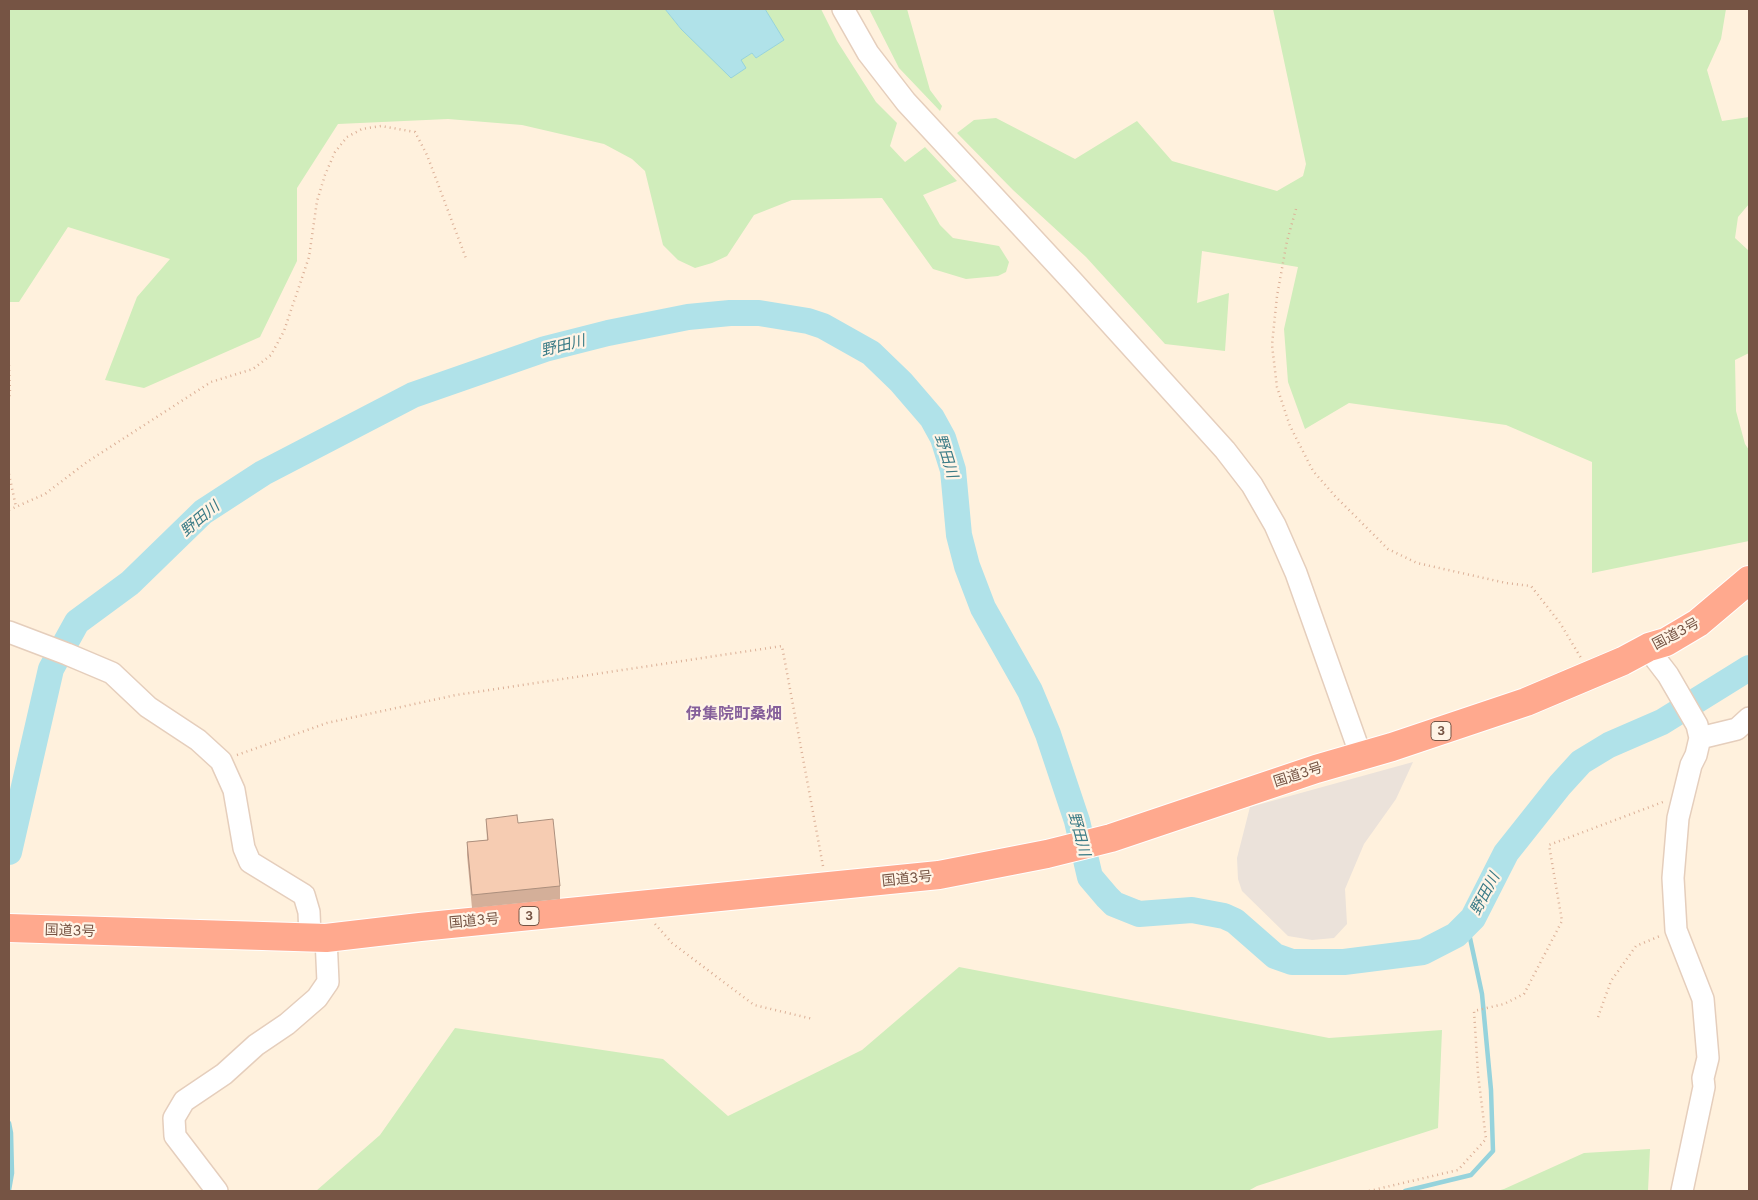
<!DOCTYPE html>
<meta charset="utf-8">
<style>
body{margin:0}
#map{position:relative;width:1758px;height:1200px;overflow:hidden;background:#fff1dd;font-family:Inter,sans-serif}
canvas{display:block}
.frame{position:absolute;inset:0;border:10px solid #765444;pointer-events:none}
</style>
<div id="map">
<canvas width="1758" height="1200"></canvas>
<div class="frame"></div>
</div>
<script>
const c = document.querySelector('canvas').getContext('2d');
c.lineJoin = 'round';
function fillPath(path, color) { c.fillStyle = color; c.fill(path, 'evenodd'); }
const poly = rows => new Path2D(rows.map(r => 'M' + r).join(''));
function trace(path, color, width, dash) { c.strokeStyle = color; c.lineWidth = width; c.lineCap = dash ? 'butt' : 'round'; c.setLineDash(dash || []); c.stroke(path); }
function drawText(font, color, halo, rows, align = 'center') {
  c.font = font + ' Inter,"Noto Sans JP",sans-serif'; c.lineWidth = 4.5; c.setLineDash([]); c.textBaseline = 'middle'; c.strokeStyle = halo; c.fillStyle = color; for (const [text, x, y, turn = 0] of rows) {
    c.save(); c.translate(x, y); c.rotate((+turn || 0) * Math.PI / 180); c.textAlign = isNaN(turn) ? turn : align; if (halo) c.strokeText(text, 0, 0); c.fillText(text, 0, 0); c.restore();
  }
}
fillPath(poly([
 [1413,762,1396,799,1364,844,1345,889,1347,924,1334,938,1312,940,1288,936,1242,891,1238,879,1237,858,1250,807]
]), '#ebe2da');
fillPath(poly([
 [9,9,665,9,681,29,740,60,752,53,756,58,783,40,765,9,821,9,837,41,876,102,897,123,890,146,905,162,925,147,957,181,923,195,940,225,953,238,999,246,1009,262,1006,272,998,276,966,279,933,269,882,198,792,200,754,215,727,256,712,263,695,268,678,260,663,245,645,171,632,159,604,144,522,125,448,119,338,124,297,188,297,261,260,337,144,388,105,380,137,297,170,259,68,227,19,302,9,302],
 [869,9,907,9,930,90,942,106,940,111,899,68],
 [1273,9,1726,9,1721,39,1707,70,1722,121,1749,117,1749,204,1738,217,1735,238,1749,251,1749,353,1735,360,1736,411,1745,444,1749,450,1749,541,1592,573,1592,462,1506,425,1349,403,1305,429,1288,382,1284,329,1298,267,1202,251,1197,303,1229,293,1225,351,1165,344,1086,257,1013,190,957,133,974,120,996,118,1075,159,1137,121,1172,161,1277,191,1303,176,1306,164],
 [959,967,1329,1038,1442,1030,1438,1128,1257,1186,1248,1191,316,1191,380,1135,455,1028,663,1059,728,1116,862,1050],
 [1650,1149,1648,1191,1497,1191,1504,1189,1584,1153]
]), '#d0edbb');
const water = poly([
 [665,9,765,9,784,40,756,58,752,53,741,60,746,68,731,78,681,29,665,9]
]);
fillPath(water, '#b0e2e9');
trace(water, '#96d3dc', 1);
trace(poly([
 [9,1123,11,1133,12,1173,9,1190],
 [1405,1191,1471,1175,1493,1151,1491,1090,1482,994,1467,924]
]), '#96d3dc', 4.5);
trace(poly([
 [9,852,51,669,77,622,130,583,203,512,263,473,413,395,545,349,608,333,688,317,730,313,759,313,808,321,823,326,871,353,901,382,932,418,943,438,953,470,959,535,967,566,983,608,1030,691,1048,734,1077,821,1090,877,1107,897,1114,904,1139,914,1192,910,1224,916,1235,921,1275,956,1292,962,1344,962,1423,952,1456,935,1473,918,1506,853,1560,785,1581,762,1609,745,1662,722,1749,668]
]), '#b0e2e9', 26);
const minor = poly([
 [843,9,868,53,906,102,1073,282,1225,450,1252,485,1275,525,1296,573,1361,756],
 [9,632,67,654,112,673,148,707,198,740,221,761,234,790,244,848,250,862,304,895,309,912,310,937],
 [1648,649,1668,675,1697,725,1700,738,1696,755,1691,765,1678,818,1673,878,1676,930,1703,999,1708,1058,1703,1078,1704,1087,1682,1191],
 [1700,738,1737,729,1749,718],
 [217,1191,175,1136,174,1118,184,1101,224,1074,256,1045,287,1024,317,998,328,982,326,938]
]);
const highway = poly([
 [9,928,326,938,420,927,939,875,1047,854,1111,838,1316,769,1392,747,1526,702,1623,661,1649,647,1666,642,1698,623,1749,580]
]);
trace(minor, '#e5cebc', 24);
trace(highway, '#fff', 30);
trace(poly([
 [1296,209,1287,241,1277,296,1272,345,1277,387,1290,426,1313,471,1335,496,1388,549,1417,563,1506,583,1531,586,1560,623,1581,658],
 [9,365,10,393,9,398],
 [9,474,16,507],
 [9,510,45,494,87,462,211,382,253,369,271,355,284,331,309,257,317,201,325,175,335,152,347,137,362,129,381,126,415,132,427,155,467,261],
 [237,755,327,723,456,695,782,646,823,866],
 [655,924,672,943,754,1005,813,1019],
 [1598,1017,1611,981,1636,946,1660,936],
 [1369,1191,1458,1170,1486,1139,1478,1074,1474,1011,1504,1004,1524,994,1562,921,1549,845,1663,802]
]), '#dbaf96', 2.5, [1, 4]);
trace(minor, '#fff', 21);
trace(highway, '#ffa98e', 28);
fillPath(poly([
 [486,819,518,823,560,886,560,899,472,908,467,855,467,842,487,840]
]), '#d4af99');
const building = poly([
 [517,815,518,823,553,819,560,886,472,895,467,842,488,840,486,819,517,815]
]);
fillPath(building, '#f6ccb2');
trace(building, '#ac8f7d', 1);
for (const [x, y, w] of [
 [1441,731,20],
 [529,916,20]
]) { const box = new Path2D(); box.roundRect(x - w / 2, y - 9.5, w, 19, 4); c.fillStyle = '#fff4e6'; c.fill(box); trace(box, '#765444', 1); }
drawText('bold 12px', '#765444', null, [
 ["3",1441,731],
 ["3",529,916]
]);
drawText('14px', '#765444', '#fff4e6', [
 ["国道3号",1676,634,-28],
 ["国道3号",1298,775,-18],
 ["国道3号",907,879,-6],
 ["国道3号",474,921,-5],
 ["国道3号",70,931,2]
]);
drawText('italic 15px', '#397a85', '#fff4e6', [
 ["野田川",563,346,-14],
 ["野田川",946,456,73],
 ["野田川",200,519,-40],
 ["野田川",1079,834,75],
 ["野田川",1485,894,-62]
]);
drawText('bold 16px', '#855e9a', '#fff4e6', [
 ["伊集院町桑畑",734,714]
]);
</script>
